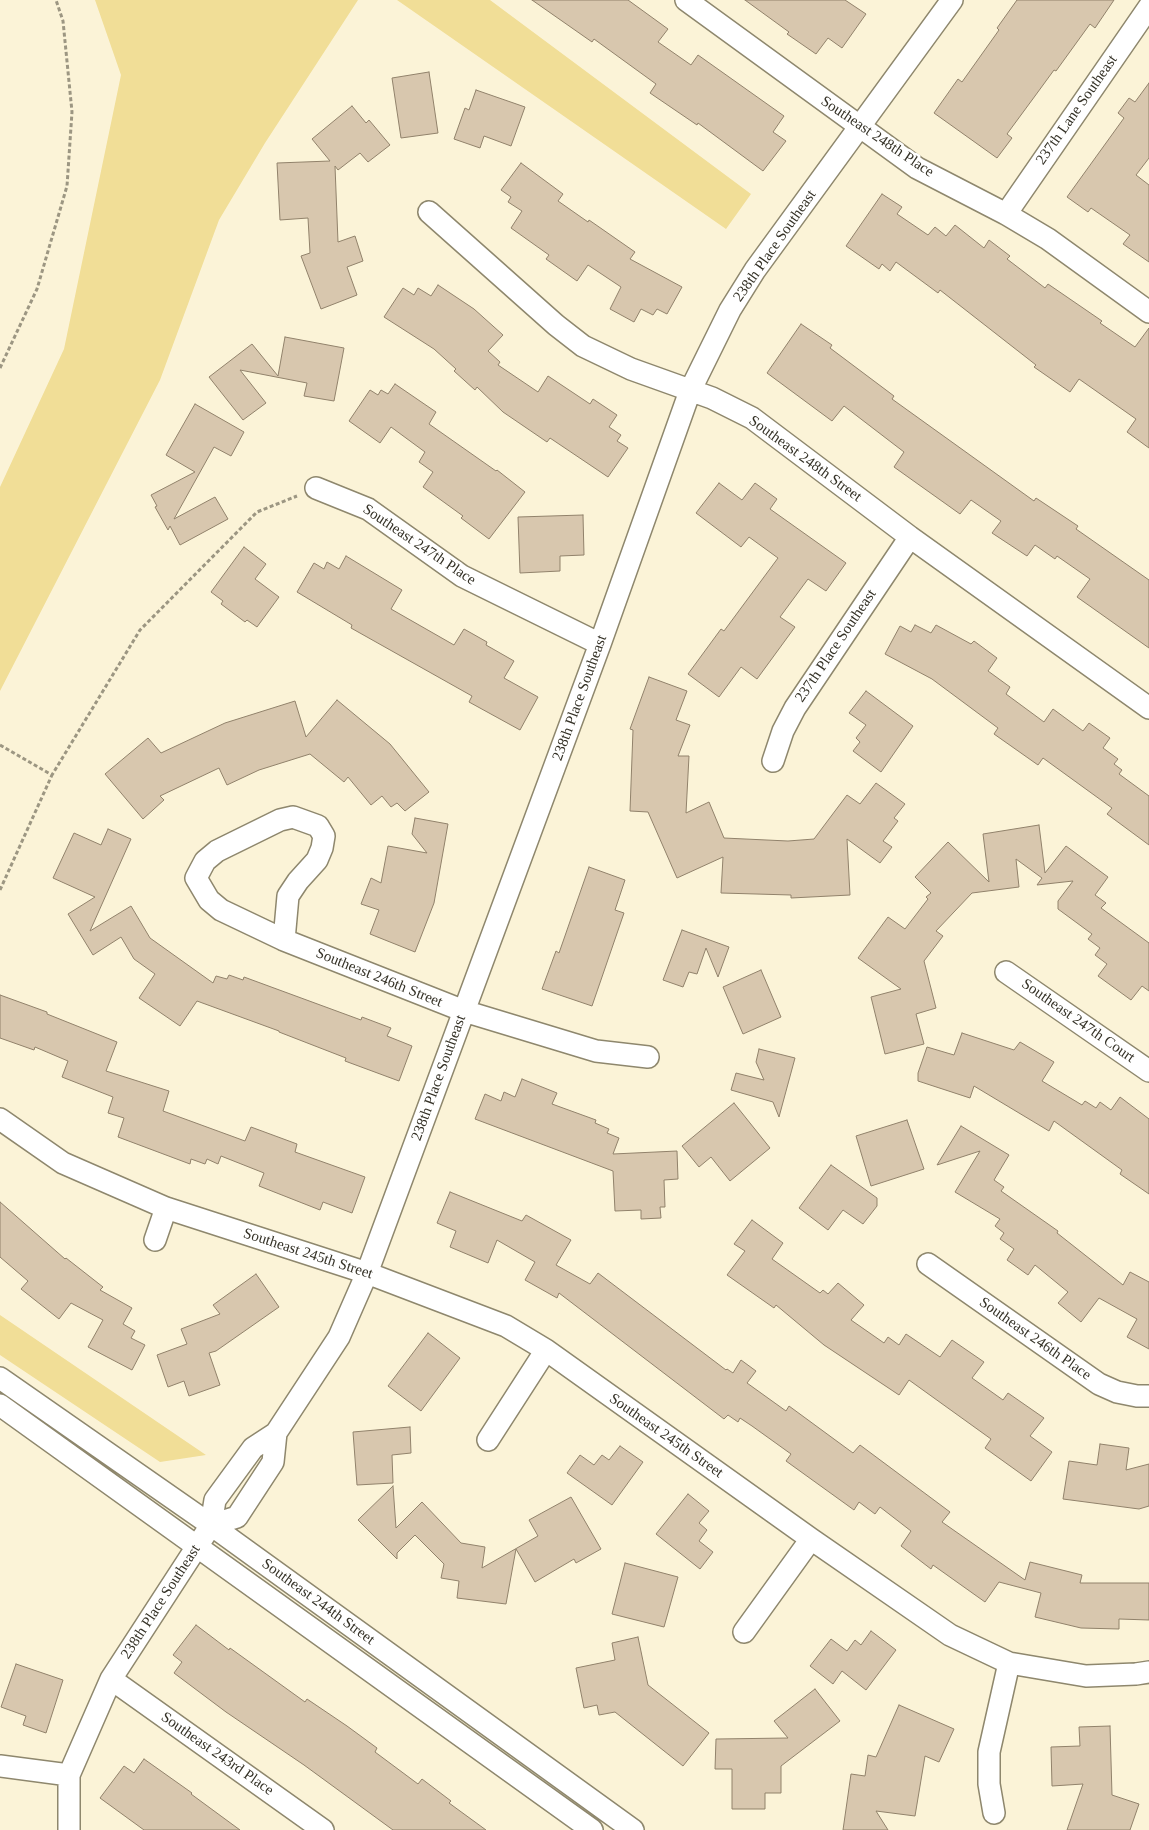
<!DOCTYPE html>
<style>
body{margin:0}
canvas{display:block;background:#fbf3d7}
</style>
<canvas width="1149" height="1830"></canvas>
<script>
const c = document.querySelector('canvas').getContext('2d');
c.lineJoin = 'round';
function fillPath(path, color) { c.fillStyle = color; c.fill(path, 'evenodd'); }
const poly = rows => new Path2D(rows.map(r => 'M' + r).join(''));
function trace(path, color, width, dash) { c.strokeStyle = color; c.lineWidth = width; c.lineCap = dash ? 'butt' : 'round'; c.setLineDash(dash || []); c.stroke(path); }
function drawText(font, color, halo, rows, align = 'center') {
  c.font = font + ' Georgia,serif'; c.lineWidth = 5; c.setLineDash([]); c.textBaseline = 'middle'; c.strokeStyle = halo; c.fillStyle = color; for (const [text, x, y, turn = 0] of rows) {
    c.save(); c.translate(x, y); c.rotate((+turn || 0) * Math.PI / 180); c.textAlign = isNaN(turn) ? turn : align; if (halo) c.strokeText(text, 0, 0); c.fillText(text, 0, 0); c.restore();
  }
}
fillPath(poly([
 [95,0,358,0,265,143,219,220,160,380,0,691,0,487,64,349,121,75],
 [397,0,490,0,751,194,726,229],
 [0,1315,206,1455,160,1462,0,1355]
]), '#f1de97');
const building = poly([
 [532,0,628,0,668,29,658,42,691,65,698,55,784,116,773,132,786,141,763,171,698,123,697,125,650,93,656,84,594,39,592,42,532,0],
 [745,0,845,0,866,14,842,48,828,38,816,54,787,34,789,32,745,0],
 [1017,0,1114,0,1095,28,1090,24,1056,71,1054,70,1035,96,1007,134,1012,138,997,158,934,113,958,79,962,82,999,30,997,28,1017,0],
 [429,72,438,133,401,138,392,78,429,72],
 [1149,83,1149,158,1136,175,1149,185,1149,262,1123,244,1130,235,1091,208,1088,212,1067,197,1124,118,1118,113,1129,98,1135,102,1149,83],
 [476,90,525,107,511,146,484,136,480,148,454,139,465,108,469,110,476,90],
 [352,106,366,123,369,120,390,145,368,162,360,153,338,170,335,166,338,242,355,236,363,261,347,267,357,295,321,309,301,256,310,253,308,218,280,220,277,163,330,161,312,139,352,106],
 [521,163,563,194,558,201,588,222,589,220,635,252,630,259,682,287,667,314,657,309,653,315,641,309,634,322,610,309,621,287,588,265,577,281,546,259,549,255,511,228,522,211,508,202,511,197,501,190,521,163],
 [882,194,902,207,897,214,928,235,935,227,946,236,955,225,984,248,989,240,1010,256,1007,259,1045,288,1048,284,1102,321,1100,323,1135,347,1149,328,1149,448,1127,432,1136,419,1079,379,1070,392,1034,367,1036,365,940,290,938,293,896,262,890,271,882,264,879,269,846,246,882,194],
 [438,285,474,309,503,335,488,351,500,362,498,365,538,392,548,376,590,404,593,399,617,415,609,427,621,435,617,441,628,448,608,477,550,438,547,442,503,412,477,387,475,390,454,371,456,369,434,349,384,317,403,288,414,295,418,288,431,296,438,285],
 [801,324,832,345,830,348,894,396,892,399,1034,501,1036,498,1078,526,1076,529,1149,580,1149,648,1077,597,1090,579,1057,556,1055,559,1035,545,1027,556,992,533,1001,521,971,500,960,514,894,467,904,452,844,406,832,421,767,373,801,324],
 [285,337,344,348,334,401,304,396,307,383,240,370,266,403,243,420,209,377,252,344,278,376,285,337],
 [395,384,436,412,429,424,496,471,497,470,525,492,489,539,461,518,463,516,423,487,433,472,419,462,425,452,391,427,380,443,349,421,370,390,378,395,381,390,388,394,395,384],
 [195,404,244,432,231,456,214,447,174,519,215,497,228,519,180,545,170,526,168,530,155,507,157,506,151,495,195,472,166,455,195,404],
 [719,483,742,500,755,483,777,499,770,509,846,563,826,591,808,579,780,617,795,627,757,679,741,667,719,697,688,674,721,629,724,631,778,558,749,537,741,547,696,513,719,483],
 [583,515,584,555,560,556,560,571,520,573,518,517,583,515],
 [244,547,266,564,255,579,279,597,257,627,247,620,245,622,221,604,223,601,211,592,244,547],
 [346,556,402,590,391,609,454,645,464,629,487,642,486,645,514,661,504,678,538,697,520,730,469,702,472,696,351,628,352,625,297,592,314,563,324,569,327,562,339,569,346,556],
 [915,625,931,633,936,625,971,644,974,641,997,658,988,671,1010,687,1006,694,1044,722,1053,709,1083,731,1089,723,1110,738,1103,748,1118,759,1114,764,1122,770,1119,774,1149,796,1149,845,1107,814,1112,808,1043,758,1038,765,994,734,998,728,932,679,885,654,900,626,911,632,915,625],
 [649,677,687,691,676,720,690,725,678,756,689,756,686,813,709,802,724,838,788,841,814,839,847,795,860,804,876,783,905,804,894,818,898,821,883,841,892,847,880,863,847,839,850,895,791,898,791,895,721,893,723,857,677,878,648,812,630,811,633,730,630,729,649,677],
 [866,691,913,726,881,772,853,751,860,742,856,738,866,725,849,713,866,691],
 [337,700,390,744,429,792,405,811,397,803,391,807,382,796,371,805,348,777,344,782,310,754,259,770,227,785,219,768,160,796,164,800,143,819,105,774,148,738,161,753,225,723,295,701,306,737,337,700],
 [415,818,448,824,434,903,415,952,370,934,379,910,361,904,371,878,381,883,388,846,427,853,412,834,415,818],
 [1039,825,1045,873,1066,846,1108,877,1095,895,1106,903,1101,908,1149,943,1149,991,1142,986,1131,1000,1098,976,1107,964,1095,955,1100,948,1088,939,1092,934,1058,909,1058,901,1073,881,1037,885,1042,878,1016,859,1019,887,972,893,936,931,943,936,924,961,936,1008,916,1014,924,1044,885,1054,871,997,901,989,858,958,888,917,905,929,928,899,926,897,931,893,915,877,948,842,989,882,983,834,1039,825],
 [108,829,131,839,90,931,131,906,150,938,213,983,216,976,227,979,229,975,243,980,244,977,361,1020,362,1017,391,1028,387,1036,412,1046,399,1081,345,1061,346,1058,279,1032,279,1031,197,1001,180,1026,139,998,155,974,134,959,121,937,93,955,68,914,95,897,53,878,74,833,101,845,108,829],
 [589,867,625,880,615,910,624,913,592,1006,542,989,556,951,559,953,589,867],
 [682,930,729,947,718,977,706,948,697,974,689,972,683,987,663,980,682,930],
 [761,970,781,1017,743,1034,723,987,761,970],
 [0,995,47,1012,47,1014,117,1042,106,1071,169,1091,163,1111,245,1141,251,1127,297,1144,295,1152,365,1177,352,1213,323,1202,320,1210,259,1186,264,1173,221,1156,218,1164,207,1159,205,1164,191,1159,190,1164,118,1137,124,1118,108,1113,113,1097,62,1077,68,1061,35,1047,34,1050,0,1038,0,995],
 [962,1033,1014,1050,1020,1042,1054,1062,1042,1081,1082,1105,1085,1101,1096,1108,1100,1102,1111,1110,1120,1097,1149,1119,1149,1194,1120,1174,1122,1170,1054,1121,1049,1131,974,1086,970,1098,918,1081,918,1073,927,1047,954,1055,962,1033],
 [759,1049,795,1058,779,1117,773,1102,731,1090,736,1073,764,1080,756,1062,759,1049],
 [522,1079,557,1093,552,1104,596,1120,595,1123,609,1129,607,1133,619,1138,613,1154,677,1151,678,1179,664,1180,665,1207,660,1207,661,1218,641,1219,641,1210,615,1211,613,1171,475,1119,485,1094,501,1101,504,1092,515,1097,522,1079],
 [734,1103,770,1148,730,1181,711,1157,699,1167,682,1146,734,1103],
 [907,1120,924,1169,871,1186,856,1136,907,1120],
 [961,1126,1009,1155,994,1180,1004,1187,1001,1191,1058,1231,1057,1233,1123,1285,1130,1272,1149,1282,1149,1349,1127,1337,1137,1319,1099,1298,1081,1322,1058,1303,1068,1292,1035,1265,1028,1275,1007,1260,1014,1249,1000,1239,1004,1233,995,1226,1000,1219,955,1192,980,1151,937,1165,961,1126],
 [831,1165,877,1198,877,1206,863,1224,843,1210,828,1230,799,1208,831,1165],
 [450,1192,522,1221,526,1215,571,1240,556,1265,590,1284,598,1273,726,1370,727,1369,733,1373,741,1360,756,1371,747,1383,786,1411,789,1406,853,1453,860,1445,950,1512,942,1522,1025,1580,1030,1562,1082,1575,1080,1583,1149,1583,1149,1620,1119,1619,1119,1629,1081,1628,1035,1617,1041,1593,999,1582,985,1602,933,1565,931,1569,901,1546,911,1531,880,1507,875,1514,859,1502,854,1510,786,1461,791,1454,752,1426,740,1418,738,1422,728,1415,724,1419,559,1293,557,1298,525,1280,535,1262,497,1240,488,1263,450,1247,456,1231,437,1223,450,1192],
 [0,1202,65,1259,66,1258,103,1287,100,1290,132,1308,123,1324,135,1331,131,1338,145,1345,132,1370,88,1347,103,1320,71,1303,59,1319,21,1289,28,1281,0,1257,0,1202],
 [752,1220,783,1243,772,1259,820,1293,823,1290,828,1294,838,1283,864,1305,851,1320,884,1343,888,1337,899,1345,906,1334,940,1357,952,1340,984,1362,972,1378,1003,1400,1008,1393,1044,1418,1030,1436,1052,1452,1031,1481,985,1448,991,1439,909,1380,899,1395,824,1345,776,1305,774,1308,727,1275,745,1251,734,1244,752,1220],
 [256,1274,279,1307,216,1351,209,1353,220,1385,189,1396,184,1381,168,1387,157,1355,187,1344,181,1329,220,1314,213,1305,256,1274],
 [428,1333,460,1358,421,1411,388,1386,428,1333],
 [410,1427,411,1453,392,1455,393,1483,357,1485,353,1432,410,1427],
 [1100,1444,1129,1448,1126,1470,1149,1464,1149,1506,1139,1509,1063,1499,1069,1461,1097,1465,1100,1444],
 [620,1446,643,1462,612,1505,567,1473,580,1455,594,1465,602,1455,609,1460,620,1446],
 [393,1486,396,1528,422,1502,461,1543,485,1547,482,1568,538,1536,529,1520,571,1497,601,1549,576,1563,574,1559,535,1582,516,1549,506,1604,457,1598,459,1581,441,1578,444,1564,415,1535,397,1553,397,1559,358,1520,393,1486],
 [688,1494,709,1511,699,1523,707,1530,699,1541,713,1552,700,1569,656,1534,688,1494],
 [625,1563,678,1577,664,1627,612,1614,625,1563],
 [196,1625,229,1650,230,1648,305,1702,307,1699,347,1726,377,1748,375,1752,418,1784,422,1779,451,1801,449,1803,486,1830,393,1830,304,1765,226,1712,174,1673,182,1662,173,1655,196,1625],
 [871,1631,896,1650,866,1690,842,1671,833,1684,810,1666,831,1639,847,1651,855,1640,861,1645,871,1631],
 [638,1637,648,1685,709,1733,683,1766,615,1712,599,1715,597,1705,584,1708,576,1668,615,1660,612,1643,638,1637],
 [16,1664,63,1680,46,1733,23,1725,26,1716,1,1707,16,1664],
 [815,1689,840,1721,781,1766,781,1793,765,1793,765,1809,732,1809,732,1769,715,1769,716,1739,788,1738,774,1721,815,1689],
 [899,1705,954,1729,939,1762,925,1756,915,1816,876,1811,888,1830,843,1830,851,1774,865,1776,868,1755,876,1757,899,1705],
 [1110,1726,1112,1795,1139,1804,1130,1830,1067,1830,1083,1784,1052,1786,1051,1747,1080,1746,1079,1727,1110,1726],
 [144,1759,192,1793,191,1794,240,1830,144,1830,100,1798,124,1766,134,1773,144,1759]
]);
fillPath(building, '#d8c7ae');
trace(building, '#91826b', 1);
const minor = poly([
 [686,0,917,168,1006,214,1048,239,1149,312],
 [429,212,556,325,583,346,631,369,712,398,752,418,910,537,1149,708],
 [1006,214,1149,7],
 [316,488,368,509,462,576,600,644],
 [773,761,783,731,795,708,910,537],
 [284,940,288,896,298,881,317,860,322,848,324,836,318,826,293,817,280,820,217,851,205,861,196,878,209,900,221,910,284,940,464,1011,596,1051,648,1057],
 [1006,972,1149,1071],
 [0,1119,63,1163,166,1208,367,1273,506,1326,546,1350,811,1539,950,1635,1009,1663,1086,1676,1136,1674,1149,1672],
 [155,1240,166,1208],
 [928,1264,1099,1384,1117,1392,1137,1396,1149,1396],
 [0,1378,211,1525,633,1830],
 [0,1405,592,1830],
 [276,1433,339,1337,367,1273,600,644,690,391,730,310,755,270,952,0],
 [488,1440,546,1350],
 [744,1632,811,1539],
 [111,1679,323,1830],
 [0,1766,69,1775],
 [994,1813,989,1784,989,1752,1009,1663],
 [69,1830,69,1775,111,1679,211,1525,215,1500,253,1448,276,1433,273,1462,237,1517,211,1525]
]);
trace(minor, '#8e876d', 24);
trace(poly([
 [0,368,37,289,67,186,72,112,63,21,56,0],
 [0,745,52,775,140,630,257,512,297,496],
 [0,890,52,775]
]), '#9c9682', 3, [4, 2.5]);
trace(minor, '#fff', 21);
drawText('15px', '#353227', '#fff', [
 ["237th Lane Southeast",1077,110,-55],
 ["Southeast 248th Place",877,137,34],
 ["238th Place Southeast",775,246,-55],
 ["Southeast 248th Street",805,459,36],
 ["Southeast 247th Place",419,545,34],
 ["237th Place Southeast",836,646,-56],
 ["238th Place Southeast",580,698,-70],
 ["Southeast 246th Street",379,978,22],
 ["Southeast 247th Court",1078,1021,35],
 ["238th Place Southeast",439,1078,-70],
 ["Southeast 245th Street",308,1254,18],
 ["Southeast 246th Place",1035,1339,35],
 ["Southeast 245th Street",666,1436,35],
 ["238th Place Southeast",161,1602,-57],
 ["Southeast 244th Street",318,1602,36],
 ["Southeast 243rd Place",217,1754,35]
]);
</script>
